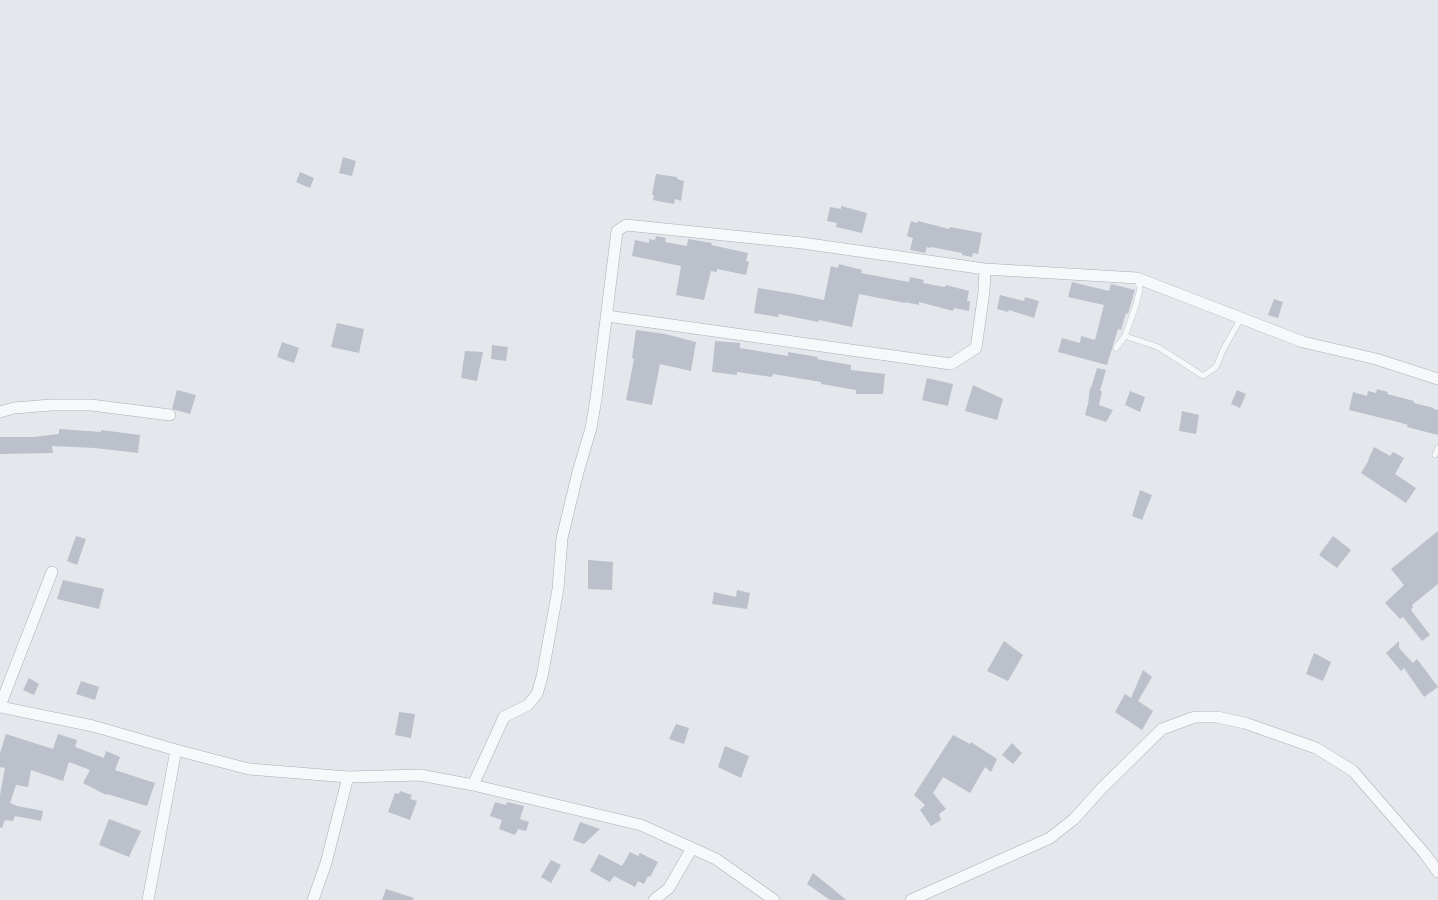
<!DOCTYPE html>
<style>
body{margin:0}
canvas{display:block;background:#e4e7ec}
</style>
<canvas width="1438" height="900"></canvas>
<script>
const c = document.querySelector('canvas').getContext('2d');
c.lineJoin = 'round';
function fillPath(path, color) { c.fillStyle = color; c.fill(path, 'evenodd'); }
const poly = rows => new Path2D(rows.map(r => 'M' + r).join(''));
function trace(path, color, width, dash) { c.strokeStyle = color; c.lineWidth = width; c.lineCap = dash ? 'butt' : 'round'; c.setLineDash(dash || []); c.stroke(path); }
fillPath(poly([
 [343,157,356,161,352,176,339,173],
 [300,172,314,178,310,188,296,182],
 [656,174,677,177,677,179,684,181,681,201,675,199,674,204,653,200,654,195,652,195],
 [841,206,867,213,862,233,836,227,837,223,827,221,830,207,841,209],
 [911,221,917,223,918,221,949,229,950,227,982,233,978,254,973,253,972,257,962,255,962,253,931,247,931,248,927,247,925,253,910,250,913,238,907,236],
 [656,236,666,238,665,242,687,246,688,239,712,243,711,245,748,253,746,261,749,262,746,275,717,269,717,272,711,271,704,300,676,295,681,266,632,256,635,240,649,243,649,239,655,240],
 [839,264,862,270,861,273,909,282,910,277,924,280,923,283,945,287,946,285,969,291,967,301,970,301,969,311,954,308,953,311,919,302,919,305,905,302,905,303,859,294,852,327,819,320,818,322,779,314,778,317,754,313,758,288,795,294,824,300,831,266,838,268],
 [1072,282,1109,291,1111,284,1135,290,1128,314,1126,313,1121,330,1118,329,1107,365,1058,352,1062,338,1080,343,1081,336,1095,340,1104,305,1068,297],
 [1000,295,1024,301,1025,297,1039,301,1034,318,1009,310,1008,312,997,309],
 [1274,299,1283,302,1278,318,1268,315],
 [337,323,364,329,359,353,331,347],
 [636,330,665,334,696,342,691,371,660,364,652,405,626,400,634,359,632,358],
 [715,341,740,343,740,348,788,356,788,352,818,357,817,359,851,365,851,370,885,374,883,394,856,394,856,390,821,384,821,382,773,374,772,377,737,372,737,375,712,372],
 [282,342,299,348,294,363,277,357],
 [492,345,508,347,506,361,491,359],
 [465,351,483,352,477,381,461,378],
 [1097,368,1106,370,1100,391,1102,391,1099,405,1113,410,1106,422,1085,415,1088,404,1090,388,1091,388],
 [927,378,953,384,948,406,922,400],
 [973,385,1003,399,997,420,965,411],
 [1377,389,1388,392,1387,394,1414,401,1414,403,1434,408,1433,409,1438,410,1438,435,1407,427,1408,425,1398,422,1349,410,1353,392,1367,396,1368,391,1376,393],
 [177,390,196,395,190,414,172,409],
 [1237,390,1246,394,1240,408,1231,404],
 [1130,391,1145,397,1140,412,1125,405],
 [1182,411,1199,415,1196,434,1179,431],
 [59,429,101,432,101,430,140,435,138,453,95,448,52,446,53,453,0,454,0,437,33,437,59,434],
 [1374,447,1390,456,1393,452,1404,458,1395,474,1416,488,1406,503,1361,473,1369,460,1368,460],
 [1140,490,1152,495,1142,520,1132,516],
 [1438,531,1438,584,1412,605,1413,607,1411,610,1430,635,1422,641,1403,617,1400,619,1385,603,1404,585,1391,569],
 [76,536,86,539,77,565,67,561],
 [1333,536,1351,550,1337,568,1319,555],
 [588,560,613,562,612,590,588,589],
 [63,580,104,589,99,609,57,599],
 [737,590,750,593,747,609,712,604,714,592,736,597],
 [1004,641,1023,655,1008,681,987,671],
 [1399,641,1399,648,1413,663,1417,659,1438,687,1424,697,1404,668,1401,671,1386,653],
 [1314,653,1331,662,1323,681,1306,674],
 [1143,670,1152,677,1138,701,1153,711,1142,730,1115,712,1125,694,1131,698],
 [29,678,39,684,34,695,23,690],
 [81,681,99,687,95,700,76,694],
 [399,712,415,714,411,738,395,735],
 [676,724,689,728,684,744,669,739],
 [6,734,53,749,58,734,77,740,75,747,104,758,106,751,120,757,115,770,155,783,147,806,107,794,106,795,83,783,90,770,69,762,63,781,31,770,28,787,16,785,10,803,17,806,43,811,41,821,15,816,13,821,5,820,2,828,0,827,0,795,5,768,0,767,0,753],
 [953,735,970,744,971,742,997,759,991,772,985,767,970,793,943,777,933,793,946,809,939,814,941,820,931,826,920,810,925,805,914,795],
 [1012,743,1022,753,1013,764,1002,755],
 [725,746,749,756,741,778,718,767],
 [400,791,412,795,410,799,417,801,410,820,388,812,395,793,399,794],
 [495,802,506,805,507,802,524,806,520,819,529,822,526,831,518,829,515,835,499,829,502,820,490,816],
 [109,819,141,831,129,857,99,845],
 [580,822,600,829,584,844,573,840],
 [630,852,638,856,640,853,658,862,650,877,648,876,644,884,638,881,635,887,614,876,610,882,590,871,599,854,622,866],
 [551,860,561,865,551,883,541,877],
 [813,873,832,888,846,900,830,900,807,884],
 [386,889,414,898,413,900,382,900]
]), '#bbc0ca');
const service = poly([
 [1125,336,1158,347,1203,376,1216,367,1223,350,1241,318],
 [1116,348,1125,336,1136,305,1140,289,1137,278],
 [1435,455,1438,448]
]);
const minor = poly([
 [607,316,951,364,976,348,984,292,985,269],
 [0,412,14,408,51,405,91,405,170,415],
 [0,706,52,572],
 [0,707,93,726,176,750,249,769,348,777,420,775,473,785,641,825,716,859,774,900],
 [473,785,504,717,528,705,537,694,542,677,558,589,562,538,578,472,591,428,596,399,617,231,626,225,802,243,985,269,1137,278,1303,342,1376,359,1438,379],
 [148,900,176,750],
 [313,900,326,863,348,777],
 [654,900,669,888,692,848],
 [911,900,1050,838,1074,819,1102,788,1162,729,1195,717,1217,717,1245,723,1316,748,1353,771,1425,854,1438,872]
]);
trace(service, '#a9aeb7', 6);
trace(minor, '#a9aeb7', 12);
trace(service, '#f7f8fa', 5.5);
trace(minor, '#f7f8fa', 11);
</script>
